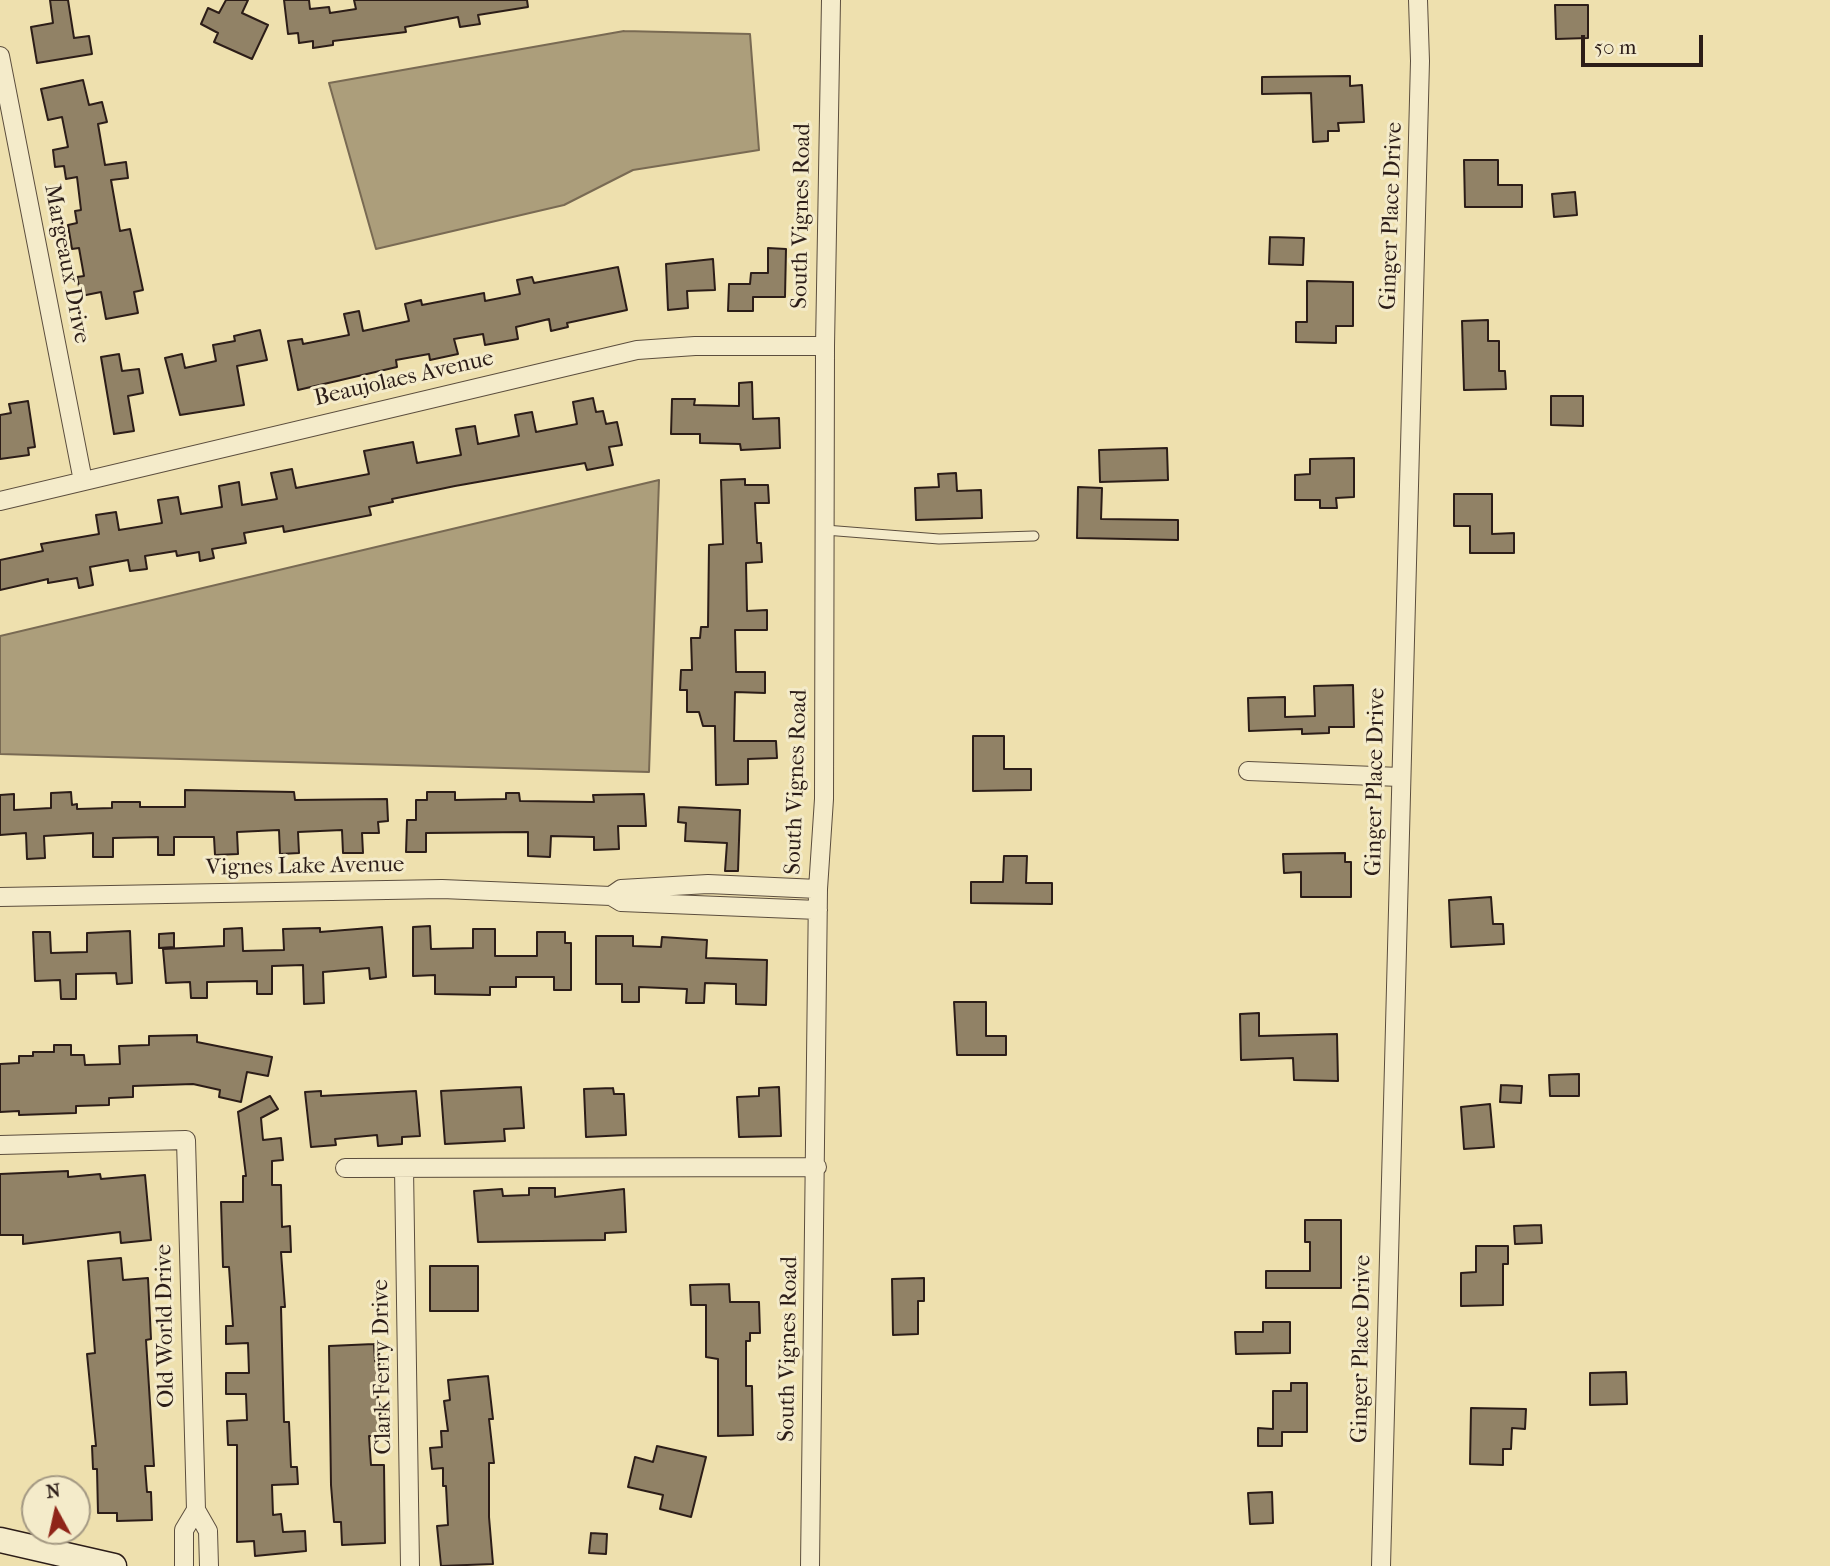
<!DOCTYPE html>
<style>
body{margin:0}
#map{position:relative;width:1830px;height:1566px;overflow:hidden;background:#eee0ae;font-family:"IM FELL French Canon",serif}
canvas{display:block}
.north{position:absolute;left:21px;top:1475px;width:70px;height:70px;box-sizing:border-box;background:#f4ebca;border:2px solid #a49983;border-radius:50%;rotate:352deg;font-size:19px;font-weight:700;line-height:28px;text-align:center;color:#2c1d18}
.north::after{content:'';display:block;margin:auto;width:24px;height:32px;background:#8f2418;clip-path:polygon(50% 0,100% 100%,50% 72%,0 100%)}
.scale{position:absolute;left:1581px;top:35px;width:122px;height:32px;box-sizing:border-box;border:4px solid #2c1d18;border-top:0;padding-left:9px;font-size:21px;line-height:24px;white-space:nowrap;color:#2c1d18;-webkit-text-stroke:5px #f4ebca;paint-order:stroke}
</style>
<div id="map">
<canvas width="1830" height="1566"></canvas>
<div class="north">N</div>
<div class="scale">50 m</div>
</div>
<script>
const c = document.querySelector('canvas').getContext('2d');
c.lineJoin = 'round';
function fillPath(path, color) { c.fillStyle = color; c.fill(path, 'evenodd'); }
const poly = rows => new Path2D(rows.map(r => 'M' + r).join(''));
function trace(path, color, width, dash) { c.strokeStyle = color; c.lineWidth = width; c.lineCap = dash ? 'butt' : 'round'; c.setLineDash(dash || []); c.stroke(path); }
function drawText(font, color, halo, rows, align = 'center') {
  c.font = font + ' "IM FELL French Canon",serif'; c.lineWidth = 6; c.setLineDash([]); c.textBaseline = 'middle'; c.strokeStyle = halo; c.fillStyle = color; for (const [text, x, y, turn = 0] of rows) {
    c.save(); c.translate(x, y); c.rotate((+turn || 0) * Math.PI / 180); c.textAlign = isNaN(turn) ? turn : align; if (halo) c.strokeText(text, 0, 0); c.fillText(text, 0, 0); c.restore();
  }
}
const water = poly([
 [624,31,750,34,759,150,633,170,564,205,376,249,329,83,624,31],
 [659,480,649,772,0,754,0,636,659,480]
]);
fillPath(water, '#ac9e7b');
trace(water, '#796a53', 2);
const building = poly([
 [50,0,68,0,74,38,89,36,92,54,37,63,31,27,53,23,50,0],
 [226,0,248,0,242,13,268,25,252,59,214,42,218,33,201,24,208,8,219,13,226,0],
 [284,0,309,0,310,9,329,7,330,13,356,9,354,0,527,0,528,7,478,15,480,24,460,27,458,17,405,27,406,32,333,41,333,45,313,48,313,41,299,43,298,33,288,34,284,0],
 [1555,5,1588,5,1588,38,1556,39,1555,5],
 [1350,76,1350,86,1362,85,1364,122,1338,123,1339,131,1328,131,1328,141,1313,142,1311,93,1262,94,1262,77,1350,76],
 [83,80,89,105,102,102,107,122,98,124,105,165,126,162,128,178,111,180,120,231,130,229,143,290,134,292,138,313,106,319,101,292,81,296,77,277,84,276,79,248,72,249,68,225,77,223,75,211,81,210,77,177,66,179,64,166,55,167,53,150,68,147,62,117,48,120,41,89,83,80],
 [1464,160,1498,160,1498,185,1522,185,1522,207,1465,207,1464,160],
 [1575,192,1577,215,1554,217,1552,194,1575,192],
 [1270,237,1304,238,1303,265,1269,264,1270,237],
 [768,248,786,249,785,297,753,297,753,311,728,311,729,284,750,284,751,273,768,273,768,248],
 [713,259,715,290,687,291,688,308,668,310,666,264,713,259],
 [618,267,627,310,567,323,568,327,551,331,549,319,516,327,518,339,485,345,483,334,454,339,458,354,430,360,429,354,396,360,397,367,298,390,288,341,302,339,303,344,349,335,344,314,359,311,363,331,409,321,405,304,421,300,422,305,484,293,485,301,520,294,517,280,532,277,534,283,618,267],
 [1307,281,1353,282,1353,326,1336,326,1336,343,1296,342,1296,322,1307,322,1307,281],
 [1488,320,1488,341,1499,341,1499,371,1505,371,1506,389,1464,390,1462,321,1488,320],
 [260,330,267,360,237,366,244,405,180,415,165,358,182,354,185,368,216,361,213,345,235,341,234,336,260,330],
 [119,354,122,371,139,369,143,393,128,396,134,431,114,434,101,357,119,354],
 [752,382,753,419,779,418,780,448,741,450,740,444,700,443,700,434,671,434,672,399,695,399,694,405,739,406,739,383,752,382],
 [1551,396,1583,396,1583,426,1551,425,1551,396],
 [593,398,596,412,603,411,606,424,617,422,622,445,609,447,613,465,587,470,585,463,455,486,392,499,393,502,369,507,371,515,284,532,283,526,244,533,246,543,212,549,214,558,200,561,199,552,177,556,176,551,145,556,147,569,130,571,128,560,90,567,93,585,79,588,77,578,48,583,48,579,0,590,0,560,43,551,41,544,99,534,96,515,116,512,119,530,162,523,158,500,178,497,181,514,222,507,219,486,239,482,242,505,277,499,271,473,292,469,296,488,369,474,364,451,413,442,417,463,461,455,456,429,475,426,478,444,519,436,515,415,532,412,536,432,577,424,573,402,593,398],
 [28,401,35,447,28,448,29,455,0,459,0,415,11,413,9,404,28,401],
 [1167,448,1168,480,1100,482,1099,450,1167,448],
 [1354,458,1354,497,1336,498,1337,508,1320,508,1320,500,1295,500,1295,475,1310,474,1310,459,1354,458],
 [956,473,957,491,981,490,982,518,916,520,915,488,939,487,938,474,956,473],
 [745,479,745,485,768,485,769,503,755,503,757,543,761,543,762,562,746,563,747,611,767,610,767,630,735,630,736,672,765,672,765,693,735,692,734,741,776,741,777,758,748,759,748,784,716,785,715,726,703,726,699,712,687,712,687,690,680,690,681,670,692,670,691,638,700,638,701,627,708,627,709,545,723,544,721,480,745,479],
 [1078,487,1102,488,1101,519,1178,520,1178,540,1077,538,1078,487],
 [1454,494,1492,494,1492,534,1514,533,1514,553,1470,553,1470,526,1454,526,1454,494],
 [1353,685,1354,727,1329,727,1329,733,1302,734,1302,729,1249,731,1248,698,1285,697,1285,717,1315,716,1314,686,1353,685],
 [973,736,1004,736,1004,769,1031,769,1031,790,973,791,973,736],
 [185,790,294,792,295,800,387,799,388,821,378,822,379,833,362,833,363,853,343,853,342,830,298,832,299,853,280,854,279,830,237,832,238,854,215,855,214,837,174,837,174,855,158,855,158,837,113,838,113,857,93,857,93,833,44,836,45,858,27,859,26,833,0,835,0,795,14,794,14,810,51,808,51,793,71,792,72,805,77,804,77,809,112,808,112,802,140,802,140,807,185,807,185,790],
 [427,792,455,792,455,800,506,799,506,793,519,793,520,801,594,802,593,795,644,794,646,826,618,826,619,849,594,850,594,837,551,836,550,857,528,856,528,832,426,833,426,852,406,852,407,820,416,820,416,800,427,800,427,792],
 [679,807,740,810,738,871,725,871,727,843,685,841,686,823,678,822,679,807],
 [1345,853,1345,862,1351,862,1351,897,1301,897,1301,872,1284,873,1283,854,1345,853],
 [1004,856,1027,856,1026,883,1052,883,1052,904,971,903,971,882,1003,882,1004,856],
 [1491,897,1493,924,1503,924,1504,944,1451,947,1449,900,1491,897],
 [430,926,431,949,473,948,473,929,495,929,495,956,537,956,537,932,565,932,565,943,571,943,571,990,554,990,554,977,516,977,516,987,490,987,490,995,435,994,435,975,413,976,413,927,430,926],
 [382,927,386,977,370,979,369,968,323,972,324,1003,304,1004,303,965,272,966,272,994,257,994,257,981,207,982,207,998,191,998,190,982,166,983,163,949,224,946,224,929,242,928,243,951,284,950,283,929,320,928,320,932,382,927],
 [130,931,132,983,117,984,116,973,76,974,76,999,61,999,60,980,35,981,33,932,50,932,51,953,87,952,87,933,130,931],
 [174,933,174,947,159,948,159,934,174,933],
 [596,936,633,936,633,946,661,947,662,937,707,940,706,958,767,960,766,1005,736,1004,736,984,705,983,704,1003,686,1003,687,989,639,987,639,1002,622,1002,622,984,596,984,596,936],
 [954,1002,986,1002,986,1036,1006,1036,1006,1055,957,1055,954,1002],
 [1259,1013,1259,1036,1337,1034,1338,1081,1294,1080,1293,1058,1241,1060,1240,1014,1259,1013],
 [197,1035,197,1042,272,1057,268,1076,247,1072,241,1102,219,1097,220,1090,193,1084,133,1086,133,1097,109,1098,109,1105,76,1106,76,1113,19,1115,19,1111,0,1112,0,1064,19,1063,19,1056,33,1056,33,1052,54,1052,54,1045,71,1045,71,1055,84,1055,85,1065,120,1064,119,1046,149,1045,149,1036,197,1035],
 [1579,1074,1579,1096,1550,1096,1549,1075,1579,1074],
 [1501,1085,1522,1086,1521,1103,1500,1102,1501,1085],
 [521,1087,524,1128,504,1129,505,1141,445,1144,441,1091,521,1087],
 [779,1087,781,1136,739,1137,737,1097,759,1096,759,1088,779,1087],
 [613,1088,614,1094,624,1094,626,1135,586,1137,584,1089,613,1088],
 [321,1091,321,1096,416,1091,420,1136,402,1137,402,1144,378,1146,377,1135,335,1139,336,1145,311,1147,305,1092,321,1091],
 [270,1096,278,1109,261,1118,263,1140,281,1138,283,1160,272,1161,272,1185,281,1185,282,1227,290,1226,291,1252,281,1252,285,1307,281,1307,284,1422,289,1422,291,1467,297,1467,298,1484,272,1485,273,1515,281,1514,283,1532,305,1531,306,1551,255,1556,254,1541,237,1542,237,1445,228,1445,227,1421,247,1420,246,1394,226,1394,226,1373,249,1373,248,1343,226,1344,226,1326,233,1326,229,1267,223,1267,221,1202,243,1202,243,1176,246,1176,238,1112,270,1096],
 [1490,1104,1494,1147,1464,1149,1461,1107,1490,1104],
 [68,1171,68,1177,100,1174,101,1179,145,1175,151,1240,121,1243,120,1232,23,1244,23,1235,0,1235,0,1174,68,1171],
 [529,1188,555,1188,555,1197,624,1189,626,1232,605,1233,605,1240,478,1242,474,1191,502,1189,503,1196,529,1195,529,1188],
 [1305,1220,1341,1220,1341,1288,1266,1288,1266,1271,1310,1271,1310,1242,1305,1242,1305,1220],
 [1541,1225,1542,1243,1515,1244,1514,1226,1541,1225],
 [1476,1246,1508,1246,1508,1264,1503,1264,1503,1305,1461,1306,1461,1273,1476,1272,1476,1246],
 [121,1258,123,1280,148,1278,151,1339,146,1340,154,1466,145,1466,147,1492,151,1492,152,1520,117,1521,117,1513,98,1513,97,1469,93,1469,92,1446,96,1446,87,1354,95,1353,88,1261,121,1258],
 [430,1266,478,1266,478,1311,430,1311,430,1266],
 [924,1278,924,1301,918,1301,918,1334,893,1335,892,1279,924,1278],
 [729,1284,730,1302,759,1302,760,1333,750,1333,750,1341,746,1341,746,1386,752,1386,753,1435,718,1436,718,1359,706,1357,706,1305,691,1305,690,1285,729,1284],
 [1263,1322,1290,1322,1290,1353,1236,1354,1235,1332,1263,1332,1263,1322],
 [374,1344,375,1361,383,1361,384,1386,378,1387,378,1412,385,1412,385,1436,369,1436,371,1465,384,1465,385,1543,342,1545,341,1522,334,1522,331,1485,329,1346,374,1344],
 [1626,1372,1627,1404,1590,1405,1590,1373,1626,1372],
 [488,1376,493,1419,489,1419,494,1463,489,1463,489,1517,493,1564,441,1566,437,1526,448,1525,446,1486,443,1486,443,1468,432,1469,430,1448,442,1447,441,1431,448,1431,444,1401,450,1400,448,1380,488,1376],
 [1291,1383,1307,1383,1307,1432,1282,1432,1282,1446,1258,1446,1258,1428,1273,1429,1273,1391,1291,1391,1291,1383],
 [1471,1408,1526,1409,1525,1429,1512,1428,1511,1449,1503,1449,1503,1465,1470,1464,1471,1408],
 [657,1446,706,1457,691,1517,660,1509,663,1495,628,1487,635,1457,653,1462,657,1446],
 [1272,1492,1273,1523,1250,1524,1248,1493,1272,1492],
 [591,1533,607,1534,606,1554,589,1553,591,1533]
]);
fillPath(building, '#918266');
trace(building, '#2c1d18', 2);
const lane = poly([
 [825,530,939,539,1034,536]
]);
const street = poly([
 [0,56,83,481],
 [0,501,637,350,695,346,825,346],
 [1248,771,1400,777],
 [611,896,621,889,708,884,818,889],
 [0,897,442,889,611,896,621,902,818,910],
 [0,1145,186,1140,196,1510,208,1531,209,1566],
 [345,1168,817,1167],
 [404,1168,410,1566],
 [184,1566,184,1530,196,1510],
 [810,1566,818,889,824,799,825,346,831,0],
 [1381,1566,1420,61,1418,0]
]);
const secondary = poly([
 [0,1540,114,1566]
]);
trace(lane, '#5c4e3e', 11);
trace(street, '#5c4e3e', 20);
trace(secondary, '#2c1d18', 27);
trace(lane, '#f4ebca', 9);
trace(street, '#f4ebca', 18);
trace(secondary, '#f4ebca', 24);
drawText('23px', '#2c1d18', '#f4ebca', [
 ["South Vignes Road",802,216,-89],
 ["Ginger Place Drive",1392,216,-88],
 ["Margeaux Drive",66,264,79],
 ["Beaujolaes Avenue",404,379,-13],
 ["South Vignes Road",797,782,-88],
 ["Ginger Place Drive",1376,782,-89],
 ["Vignes Lake Avenue",305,867,-1],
 ["Old World Drive",166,1326,-91],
 ["South Vignes Road",789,1349,-89],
 ["Ginger Place Drive",1362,1349,-89],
 ["Clark Ferry Drive",383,1367,-91]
]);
</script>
